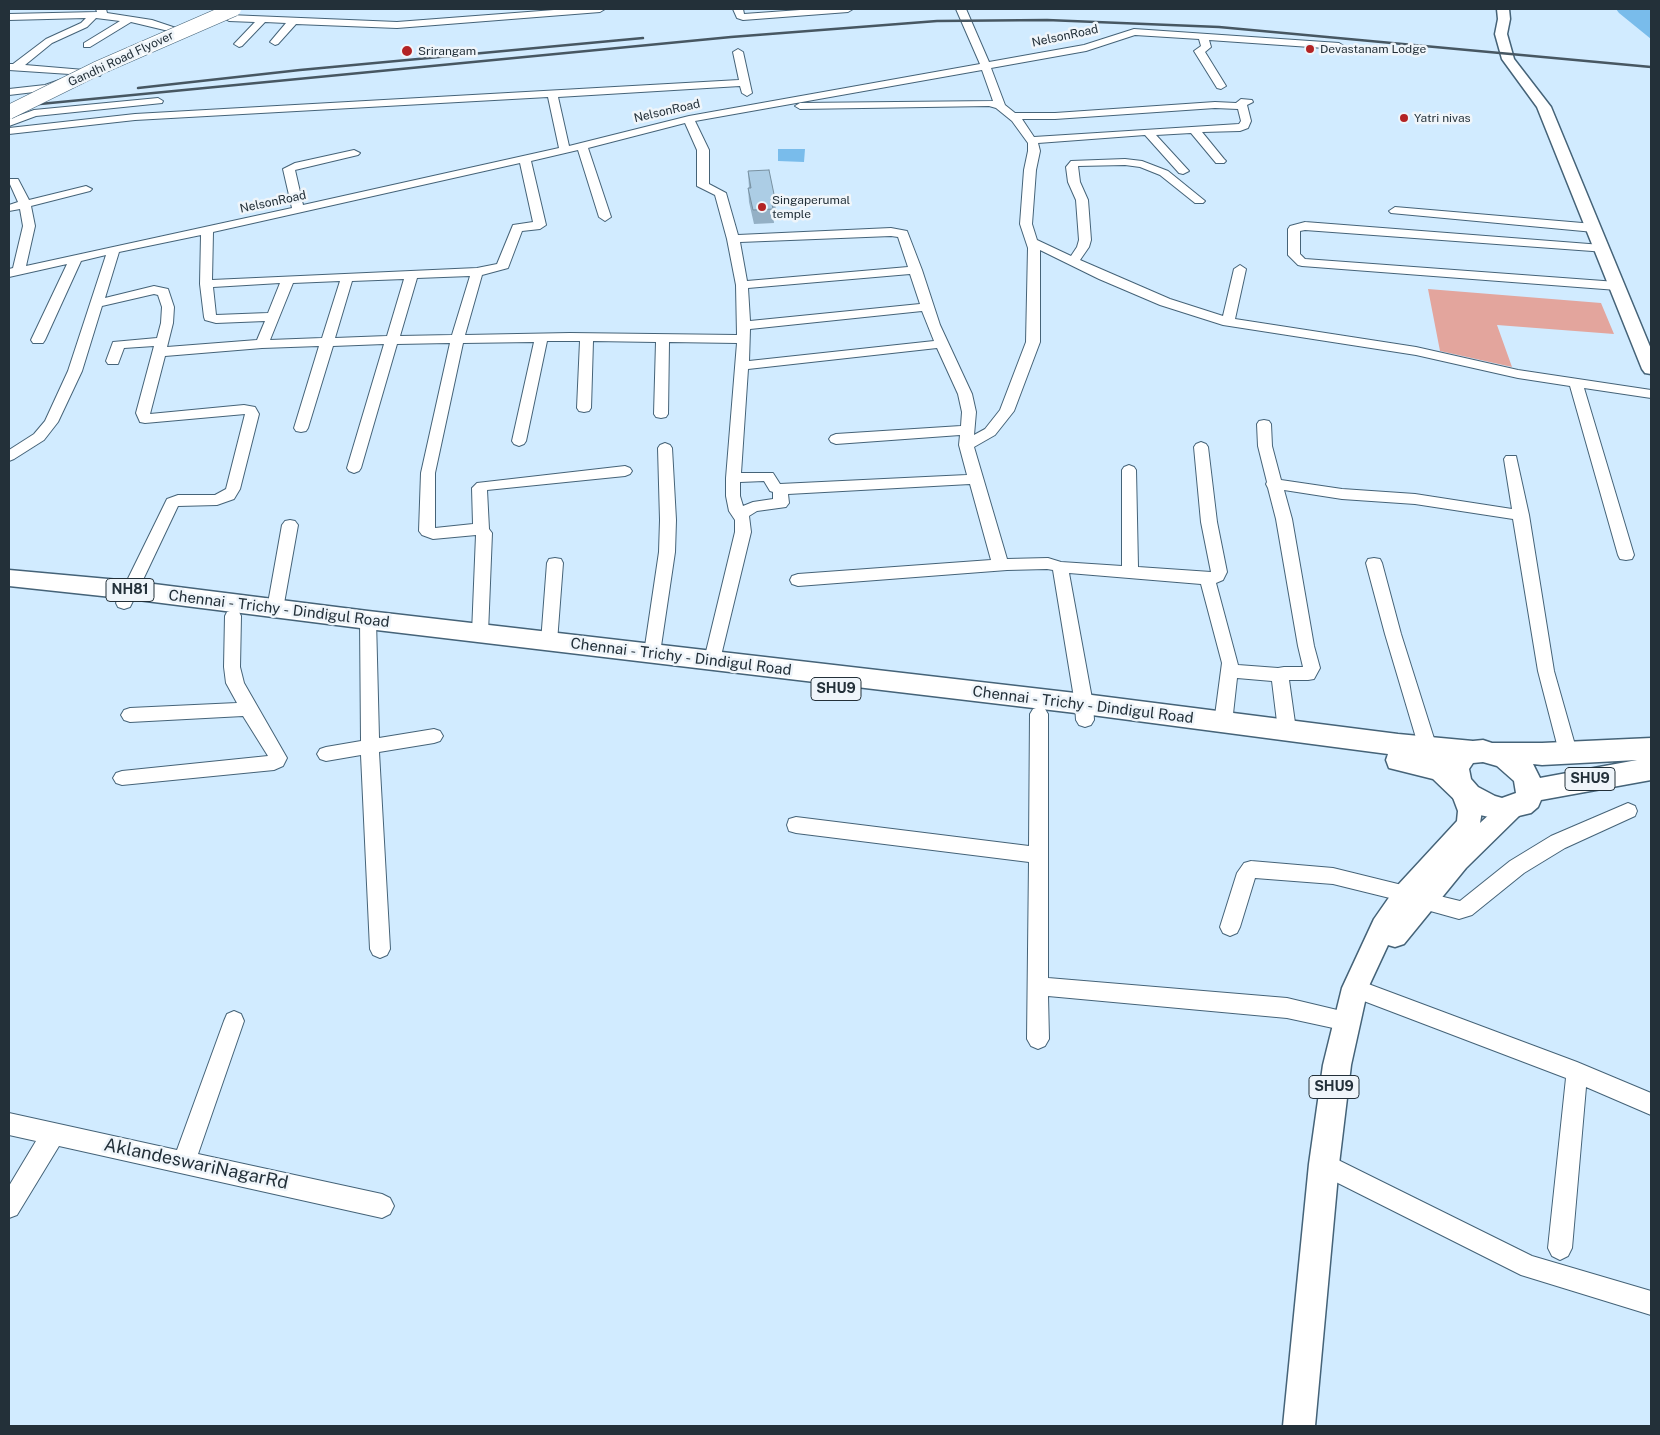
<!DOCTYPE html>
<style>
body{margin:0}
#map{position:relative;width:1660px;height:1435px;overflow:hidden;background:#d1ebff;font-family:"Public Sans",sans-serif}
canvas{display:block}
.frame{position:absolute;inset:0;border:10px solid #233039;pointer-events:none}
</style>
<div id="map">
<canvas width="1660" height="1435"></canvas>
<div class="frame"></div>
</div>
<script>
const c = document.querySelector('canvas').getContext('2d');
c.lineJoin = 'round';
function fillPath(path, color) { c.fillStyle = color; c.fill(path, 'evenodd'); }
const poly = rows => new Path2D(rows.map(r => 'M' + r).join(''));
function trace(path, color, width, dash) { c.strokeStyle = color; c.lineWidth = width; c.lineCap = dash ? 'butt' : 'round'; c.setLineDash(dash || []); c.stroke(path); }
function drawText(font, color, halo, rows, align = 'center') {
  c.font = font + ' "Public Sans",sans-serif'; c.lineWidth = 5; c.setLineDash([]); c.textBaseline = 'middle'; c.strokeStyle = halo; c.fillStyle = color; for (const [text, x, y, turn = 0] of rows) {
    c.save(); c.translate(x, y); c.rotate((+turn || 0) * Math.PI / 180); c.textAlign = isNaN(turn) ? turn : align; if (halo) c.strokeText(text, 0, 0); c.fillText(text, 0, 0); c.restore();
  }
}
fillPath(poly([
 [1428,289,1601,303,1614,334,1497,325,1512,367,1440,351]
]), '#e3a59d');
fillPath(poly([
 [1616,9,1651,9,1651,39,1619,13],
 [778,149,805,149,804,162,778,161]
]), '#79bceb');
const minor = poly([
 [96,9,106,9,107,13,152,20,182,30,177,33,131,22,90,47,84,47,84,43,120,21,96,18,87,27,52,43,25,65,96,71,101,74,100,76,9,70,9,64,13,64,46,39,81,23,86,18,9,20,9,14,97,12,96,9],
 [567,9,605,9,600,12,397,28,296,24,278,44,275,45,270,42,286,23,265,22,242,46,239,47,234,44,255,22,229,21,224,18,229,15,397,22,567,9],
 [733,9,743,9,744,14,814,9,853,9,848,12,743,20,737,18,733,9],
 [956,9,966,9,989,62,1084,45,1134,29,1339,43,1344,46,1339,49,1209,40,1211,47,1205,52,1226,86,1221,89,1217,88,1194,51,1201,46,1199,39,1135,35,1086,51,991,68,1005,105,1015,113,1055,113,1215,102,1236,103,1241,99,1252,100,1253,102,1247,105,1251,121,1248,128,1240,131,1202,132,1224,159,1226,161,1224,163,1216,163,1191,133,1156,135,1189,171,1183,174,1179,173,1145,135,1038,143,1040,151,1036,170,1032,224,1037,240,1071,256,1077,247,1079,240,1076,200,1068,182,1066,167,1071,161,1125,159,1142,161,1168,171,1205,201,1203,203,1195,203,1160,175,1140,167,1125,165,1078,166,1080,182,1088,200,1091,240,1089,247,1080,260,1170,299,1223,316,1234,269,1240,265,1246,269,1235,319,1416,347,1518,370,1651,390,1651,398,1584,388,1634,555,1632,559,1626,560,1620,559,1618,555,1570,386,1518,378,1416,355,1223,325,1160,305,1099,279,1040,250,1040,342,1014,411,995,435,974,447,1007,559,1048,558,1061,562,1122,566,1122,470,1124,467,1129,465,1134,467,1136,470,1138,567,1211,572,1201,522,1194,447,1196,444,1201,442,1206,444,1208,447,1217,522,1227,572,1223,580,1216,583,1238,665,1278,668,1284,667,1303,667,1298,646,1276,519,1268,488,1266,484,1267,482,1258,446,1257,424,1259,421,1264,420,1269,421,1271,424,1272,446,1281,480,1342,489,1415,494,1512,509,1504,459,1506,456,1516,456,1529,515,1554,671,1577,752,1574,757,1568,759,1562,757,1559,752,1538,671,1513,519,1415,504,1342,499,1284,490,1292,519,1314,646,1320,668,1314,679,1308,680,1289,680,1296,730,1293,735,1287,737,1281,735,1278,730,1272,681,1237,678,1232,723,1229,728,1223,730,1217,728,1214,723,1222,663,1201,584,1069,573,1093,704,1094,720,1091,725,1085,727,1079,725,1076,720,1075,704,1053,570,1047,569,1007,570,798,586,792,584,790,580,792,576,798,574,991,560,970,484,788,494,789,503,786,507,757,511,749,516,751,532,720,660,718,664,712,666,706,664,704,660,735,532,735,520,729,511,726,496,726,478,737,343,669,342,668,414,666,417,661,418,656,417,654,414,656,342,593,341,591,408,589,411,584,412,579,411,577,408,580,341,547,341,526,441,524,444,519,446,514,444,512,441,534,342,463,343,435,473,435,528,473,524,472,488,477,483,625,466,630,468,632,471,630,474,625,476,487,490,489,529,492,533,488,633,486,637,480,639,474,637,472,633,476,535,433,539,422,535,419,531,421,473,450,343,397,344,361,468,359,471,354,473,349,471,347,468,384,344,333,346,308,428,306,431,301,432,296,431,294,428,319,346,262,348,165,356,150,414,244,405,255,407,259,414,240,489,234,499,217,505,178,506,132,603,130,607,124,609,118,607,116,603,167,499,178,495,215,495,226,489,245,414,145,423,140,422,136,413,154,346,124,348,118,364,108,364,106,361,113,342,157,338,161,323,162,307,158,295,154,294,102,306,82,371,58,422,44,440,14,459,9,461,9,450,34,434,45,421,68,371,106,255,81,261,45,340,43,343,33,343,31,340,67,264,9,277,9,269,13,268,23,226,20,209,9,211,9,205,18,202,9,182,10,179,18,179,29,200,86,186,92,189,90,191,31,206,35,226,26,266,292,208,283,169,295,163,354,150,360,153,358,155,295,170,303,205,559,148,548,97,135,120,9,134,9,128,135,114,739,80,733,52,738,49,743,52,752,93,747,96,742,93,740,86,558,97,569,146,689,116,980,64,956,9],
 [982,70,993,101,800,103,795,106,800,109,989,106,996,108,1012,121,1028,143,1028,151,1024,170,1020,224,1028,248,1026,342,1000,410,985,429,974,435,976,412,972,394,940,325,922,270,907,231,891,228,738,235,726,193,709,184,709,150,695,121,982,70],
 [1215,108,1238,109,1241,121,1239,124,1034,137,1022,119,1055,119,1215,108],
 [685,123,697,150,697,186,715,195,727,239,736,285,737,335,570,333,465,335,482,275,508,268,522,231,540,229,546,225,531,161,578,150,599,217,605,221,611,217,588,148,685,123],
 [520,163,533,222,513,225,497,264,477,268,212,280,213,232,520,163],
 [201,235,200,284,204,317,205,320,216,323,265,321,257,340,167,347,173,323,174,307,168,289,154,286,105,298,119,252,201,235],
 [891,236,898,237,908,267,747,281,740,242,891,236],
 [910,274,920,304,750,321,748,288,910,274],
 [470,276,452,335,400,336,417,278,470,276],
 [404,279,387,336,335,338,352,281,404,279],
 [340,281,322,338,270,340,293,283,340,281],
 [280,283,268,313,216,315,213,287,280,283],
 [922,311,934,341,749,361,750,329,922,311],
 [937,348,958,394,962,412,961,426,836,434,831,436,829,439,831,442,836,444,960,435,959,445,967,475,780,484,773,473,741,473,748,369,937,348],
 [764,481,770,491,773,492,773,499,753,502,743,506,740,496,740,482,764,481],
 [62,79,66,80,66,84,51,90,9,95,9,89,45,85,62,79],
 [158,98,163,101,162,103,36,116,9,126,9,119,34,110,158,98],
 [1395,207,1594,224,1600,228,1594,232,1391,213,1389,211,1395,207],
 [1305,222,1602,245,1608,249,1606,252,1305,230,1300,231,1300,254,1305,259,1617,282,1623,286,1617,290,1302,266,1298,265,1288,255,1288,229,1290,226,1305,222],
 [665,443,670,445,672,448,676,520,675,552,660,653,658,657,652,659,646,657,644,653,659,552,660,520,658,448,660,445,665,443],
 [290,520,295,521,298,525,283,609,281,613,275,615,269,613,267,609,282,525,285,521,290,520],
 [555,558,561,559,563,563,557,642,555,646,549,648,543,646,541,642,547,563,549,559,555,558],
 [1374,558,1380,559,1382,563,1401,634,1437,748,1434,753,1428,755,1422,753,1419,748,1385,634,1366,563,1368,559,1374,558],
 [233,610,239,612,241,616,240,667,244,683,287,758,283,766,274,770,122,785,116,783,113,778,116,773,122,771,268,756,243,716,130,722,124,720,121,715,124,710,130,708,237,703,226,683,224,667,225,616,227,612,233,610],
 [368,614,374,616,376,620,379,738,434,729,440,731,443,736,440,741,434,743,379,752,390,949,387,955,380,958,373,955,370,949,361,755,326,761,320,759,317,754,320,749,326,747,361,741,360,620,362,616,368,614],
 [1039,707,1045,709,1048,714,1048,978,1287,998,1354,1014,1357,1021,1354,1028,1347,1031,1287,1018,1048,996,1049,1039,1045,1046,1038,1049,1031,1046,1027,1039,1029,862,796,833,789,831,787,825,789,819,796,817,1029,846,1030,714,1033,709,1039,707],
 [1628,803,1635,806,1637,811,1635,816,1565,848,1524,873,1472,915,1459,919,1416,907,1413,901,1416,895,1423,892,1460,901,1510,861,1551,836,1628,803],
 [1251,861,1333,868,1406,886,1413,888,1416,894,1413,900,1406,902,1333,884,1255,878,1240,927,1237,933,1230,936,1223,933,1220,927,1237,873,1244,863,1251,861],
 [1355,979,1577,1062,1651,1093,1651,1115,1586,1087,1572,1248,1568,1256,1560,1260,1552,1256,1548,1248,1566,1078,1348,995,1345,988,1348,981,1355,979],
 [234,1011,241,1014,244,1021,198,1154,382,1194,390,1198,394,1206,390,1214,382,1218,59,1146,17,1215,9,1218,9,1186,36,1141,9,1135,9,1113,177,1150,224,1021,227,1014,234,1011],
 [1324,1153,1532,1256,1651,1291,1651,1315,1521,1275,1316,1172,1313,1164,1316,1156,1324,1153]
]);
const major = poly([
 [1497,9,1509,9,1510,19,1507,34,1514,59,1551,107,1651,349,1651,374,1645,373,1642,369,1537,107,1502,59,1495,34,1498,19,1497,9],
 [1461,777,1469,780,1473,787,1482,811,1480,823,1504,801,1512,798,1520,801,1524,808,1520,815,1466,868,1404,944,1395,947,1388,945,1368,988,1351,1065,1339,1164,1315,1426,1283,1426,1309,1164,1323,1065,1342,988,1374,919,1397,886,1457,821,1458,811,1449,787,1453,780,1461,777]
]);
const highway = poly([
 [9,570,130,581,368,611,1084,694,1398,734,1473,741,1483,740,1492,743,1542,743,1651,738,1651,780,1541,800,1538,807,1531,813,1502,820,1480,815,1458,803,1433,779,1389,768,1386,760,1388,754,1084,714,368,629,130,599,9,586,9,570],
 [1637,760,1540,778,1533,764,1542,765,1637,760],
 [1483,762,1497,766,1514,781,1516,793,1502,798,1495,796,1478,787,1471,779,1469,769,1473,763,1483,762]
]);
trace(minor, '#456378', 2);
trace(major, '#456378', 3);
trace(highway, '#456378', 3);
fillPath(minor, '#fff');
fillPath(major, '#fff');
fillPath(highway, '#fff');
trace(poly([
 [138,88,300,70,643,38],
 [9,107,731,37,937,21,1047,20,1219,27,1651,67]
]), '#475762', 2.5);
const majorBridge = poly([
 [9,112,96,69,234,9]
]);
trace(majorBridge, '#456378', 15, []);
trace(majorBridge, '#fff', 14);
fillPath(poly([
 [748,171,775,199,776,212,773,213,774,223,754,224,749,202,748,188,749,188]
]), '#94b0c5');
const building = poly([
 [769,170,775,199,771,199,773,209,753,210,748,188,751,188,748,171,769,170]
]);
fillPath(building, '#accde5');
trace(building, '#7890a0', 1);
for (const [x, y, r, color] of [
 [1310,49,5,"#b32324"],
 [407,51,6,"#b32324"],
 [1404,118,5,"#b32324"],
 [762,207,5,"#b32324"]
]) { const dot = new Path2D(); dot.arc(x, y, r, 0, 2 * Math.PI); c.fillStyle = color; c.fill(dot); trace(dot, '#eff5fa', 2); }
drawText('12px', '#233039', '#eff5fa', [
 ["NelsonRoad",1065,36,-12],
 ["Gandhi Road Flyover",121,59,-25],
 ["NelsonRoad",667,111,-13],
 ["NelsonRoad",273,202,-12]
]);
drawText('12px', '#233039', '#eff5fa', [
 ["Devastanam Lodge",1320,49],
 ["Srirangam",418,51],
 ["Yatri nivas",1414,118],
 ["Singaperumal",772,200],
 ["temple",772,214]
], 'left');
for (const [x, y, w] of [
 [130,590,48],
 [836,689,50],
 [1590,779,50],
 [1334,1087,50]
]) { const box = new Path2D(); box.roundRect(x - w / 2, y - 11.5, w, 23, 4); c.fillStyle = '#eff5fa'; c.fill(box); trace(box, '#233039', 1); }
drawText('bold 14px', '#233039', null, [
 ["NH81",130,590],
 ["SHU9",836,689],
 ["SHU9",1590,779],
 ["SHU9",1334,1087]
]);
drawText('15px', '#233039', '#eff5fa', [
 ["Chennai - Trichy - Dindigul Road",279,609,7],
 ["Chennai - Trichy - Dindigul Road",681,657,7],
 ["Chennai - Trichy - Dindigul Road",1083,705,7]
]);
drawText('18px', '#233039', '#eff5fa', [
 ["AklandeswariNagarRd",196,1164,12]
]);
</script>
